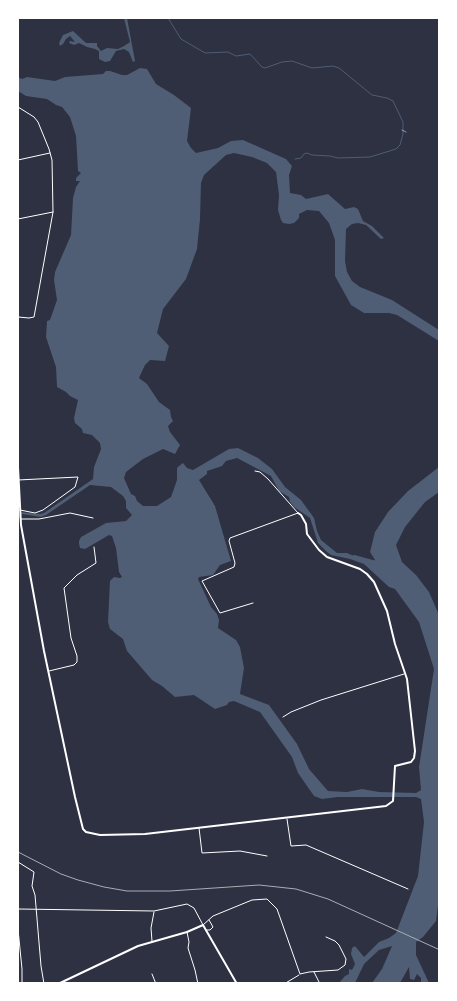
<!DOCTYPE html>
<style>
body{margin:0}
#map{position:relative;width:457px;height:1001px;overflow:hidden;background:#2d3142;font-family:"IBM Plex Serif",serif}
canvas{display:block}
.frame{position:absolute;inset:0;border:19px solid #fff;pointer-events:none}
</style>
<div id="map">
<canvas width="457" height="1001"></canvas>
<div class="frame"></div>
</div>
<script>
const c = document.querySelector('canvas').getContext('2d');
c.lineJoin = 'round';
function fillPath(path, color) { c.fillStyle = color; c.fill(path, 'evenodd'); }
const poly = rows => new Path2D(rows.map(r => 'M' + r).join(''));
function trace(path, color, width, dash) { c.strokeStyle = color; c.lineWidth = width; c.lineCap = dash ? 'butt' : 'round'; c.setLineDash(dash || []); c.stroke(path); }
fillPath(poly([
 [124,18,127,18,135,61,133,62,129,52,124,49,116,51,110,61,105,62,99,59,99,51,95,49,87,47,79,43,74,45,69,43,70,41,75,42,70,36,66,39,63,44,60,46,59,43,63,35,73,31,86,43,97,43,97,46,101,51,107,48,118,49,124,46,130,42],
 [140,68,147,69,156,84,174,95,191,108,187,141,191,148,196,153,218,148,231,141,243,140,286,159,292,166,289,175,290,193,301,195,306,199,328,194,345,209,354,207,358,209,363,221,372,226,384,238,381,239,366,225,358,223,352,224,346,229,345,261,347,272,352,281,360,287,392,300,439,330,439,341,397,315,389,313,364,313,351,305,335,276,335,240,329,223,319,211,307,210,299,214,299,218,294,223,289,224,283,223,281,220,278,210,279,195,276,172,267,163,252,157,234,153,226,155,204,175,201,183,200,219,197,249,186,279,163,309,157,333,169,346,165,361,150,360,145,365,139,378,147,384,159,402,170,410,171,417,173,421,168,426,170,432,180,445,175,454,163,449,143,459,126,472,124,478,131,494,135,496,137,501,143,506,157,506,171,497,177,480,177,468,179,466,183,463,187,468,193,470,229,449,238,448,258,458,272,469,285,487,301,500,314,518,317,531,321,540,337,553,347,553,365,561,372,562,375,560,370,552,375,532,388,512,408,491,439,467,439,492,425,502,405,527,396,545,402,562,416,575,429,592,439,615,439,897,436,921,423,937,416,942,416,955,429,983,421,983,421,978,417,974,414,980,410,979,409,967,400,983,372,983,382,969,392,946,379,950,364,964,355,983,339,983,345,976,349,974,349,969,352,970,355,964,351,954,352,948,355,946,364,957,379,942,389,938,396,933,418,876,424,822,421,799,416,797,338,797,322,799,314,796,298,773,292,757,260,712,234,701,229,702,227,705,215,709,194,695,175,697,162,686,152,680,127,651,123,639,110,629,108,622,110,581,114,577,120,578,122,577,119,572,116,548,112,536,109,535,85,549,80,548,79,544,79,541,81,537,90,532,106,523,126,521,132,515,126,508,126,501,123,496,111,487,90,485,46,515,41,517,22,514,18,521,20,512,40,514,44,513,93,479,94,467,101,449,100,443,92,435,83,433,82,429,75,423,74,418,78,400,70,396,66,392,57,387,56,367,46,337,47,321,50,320,57,300,54,280,55,272,71,235,73,198,76,187,80,181,76,181,76,178,81,173,78,171,76,136,70,117,62,107,56,105,47,99,26,96,18,91,18,77,22,79,27,77,55,81,65,77,103,74,106,71,110,71,122,75,127,75],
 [237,458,271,476,279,491,289,497,290,502,294,507,310,518,318,543,327,552,331,555,350,559,364,564,389,587,395,589,419,622,434,669,419,767,421,790,416,793,379,792,362,789,347,792,328,791,309,769,297,744,269,705,240,694,244,668,240,647,236,640,218,628,219,620,217,614,211,607,198,579,199,577,213,575,220,565,231,561,215,506,199,480,207,474,207,471,222,466,226,461]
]), '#4f5d75');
trace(poly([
 [168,18,181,39,205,53,228,52,236,56,250,54,262,67,265,68,282,62,292,61,312,68,333,66,339,68,372,95,387,98,393,101,403,122,403,134,400,145,396,149,370,157,338,158,330,156,312,155,307,153,304,154,301,158,295,159]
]), '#4f5d75', 1);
trace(poly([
 [354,557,376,563]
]), '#4f5d75', 4);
trace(poly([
 [402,130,406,132]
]), '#fff', 0.5);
trace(poly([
 [18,107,34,117,38,122,49,149,52,160,53,212,34,317,29,318,18,317],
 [18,160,50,153],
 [18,219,53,212],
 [18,480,78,477,75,487,43,510,35,513,20,510],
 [21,519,39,519,70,513,93,518],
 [253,603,220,613,202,581,234,567,235,563,229,541,230,538,298,513,268,479,260,472,255,471],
 [49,671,74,665,77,662,77,656,71,638,64,588,77,575,96,563,94,547],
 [283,717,291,712,321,700,404,674],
 [287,819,291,846,306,845,408,889],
 [199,828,202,853,240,851,267,856],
 [18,862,34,872,32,886,35,895,41,966,44,984],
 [18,909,154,911,187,904,194,908,203,925,213,916,252,900,267,899,277,909,300,974,309,972,338,970,345,965,346,959,339,945,335,941,326,937],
 [18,929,22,969,22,984],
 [207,930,210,930,213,927,209,920],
 [187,932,189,942,188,948,195,970,198,984],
 [152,941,151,928,154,912],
 [314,972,320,984],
 [152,974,156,984],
 [284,984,299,975]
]), '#fff', 1);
trace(poly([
 [18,467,21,525,44,651,75,797,83,829,86,832,100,835,145,834,386,806,393,801,395,766,411,762,414,758,415,751,407,679,395,644,387,611,374,582,367,574,360,569,327,557,319,550,307,534,306,524,301,515,298,513],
 [58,984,138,946,187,932,203,925,237,984]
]), '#fff', 2);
trace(poly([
 [18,852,61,874,78,880,104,887,127,891,170,891,259,885,296,889,328,899,440,950]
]), '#abadb3', 1);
</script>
